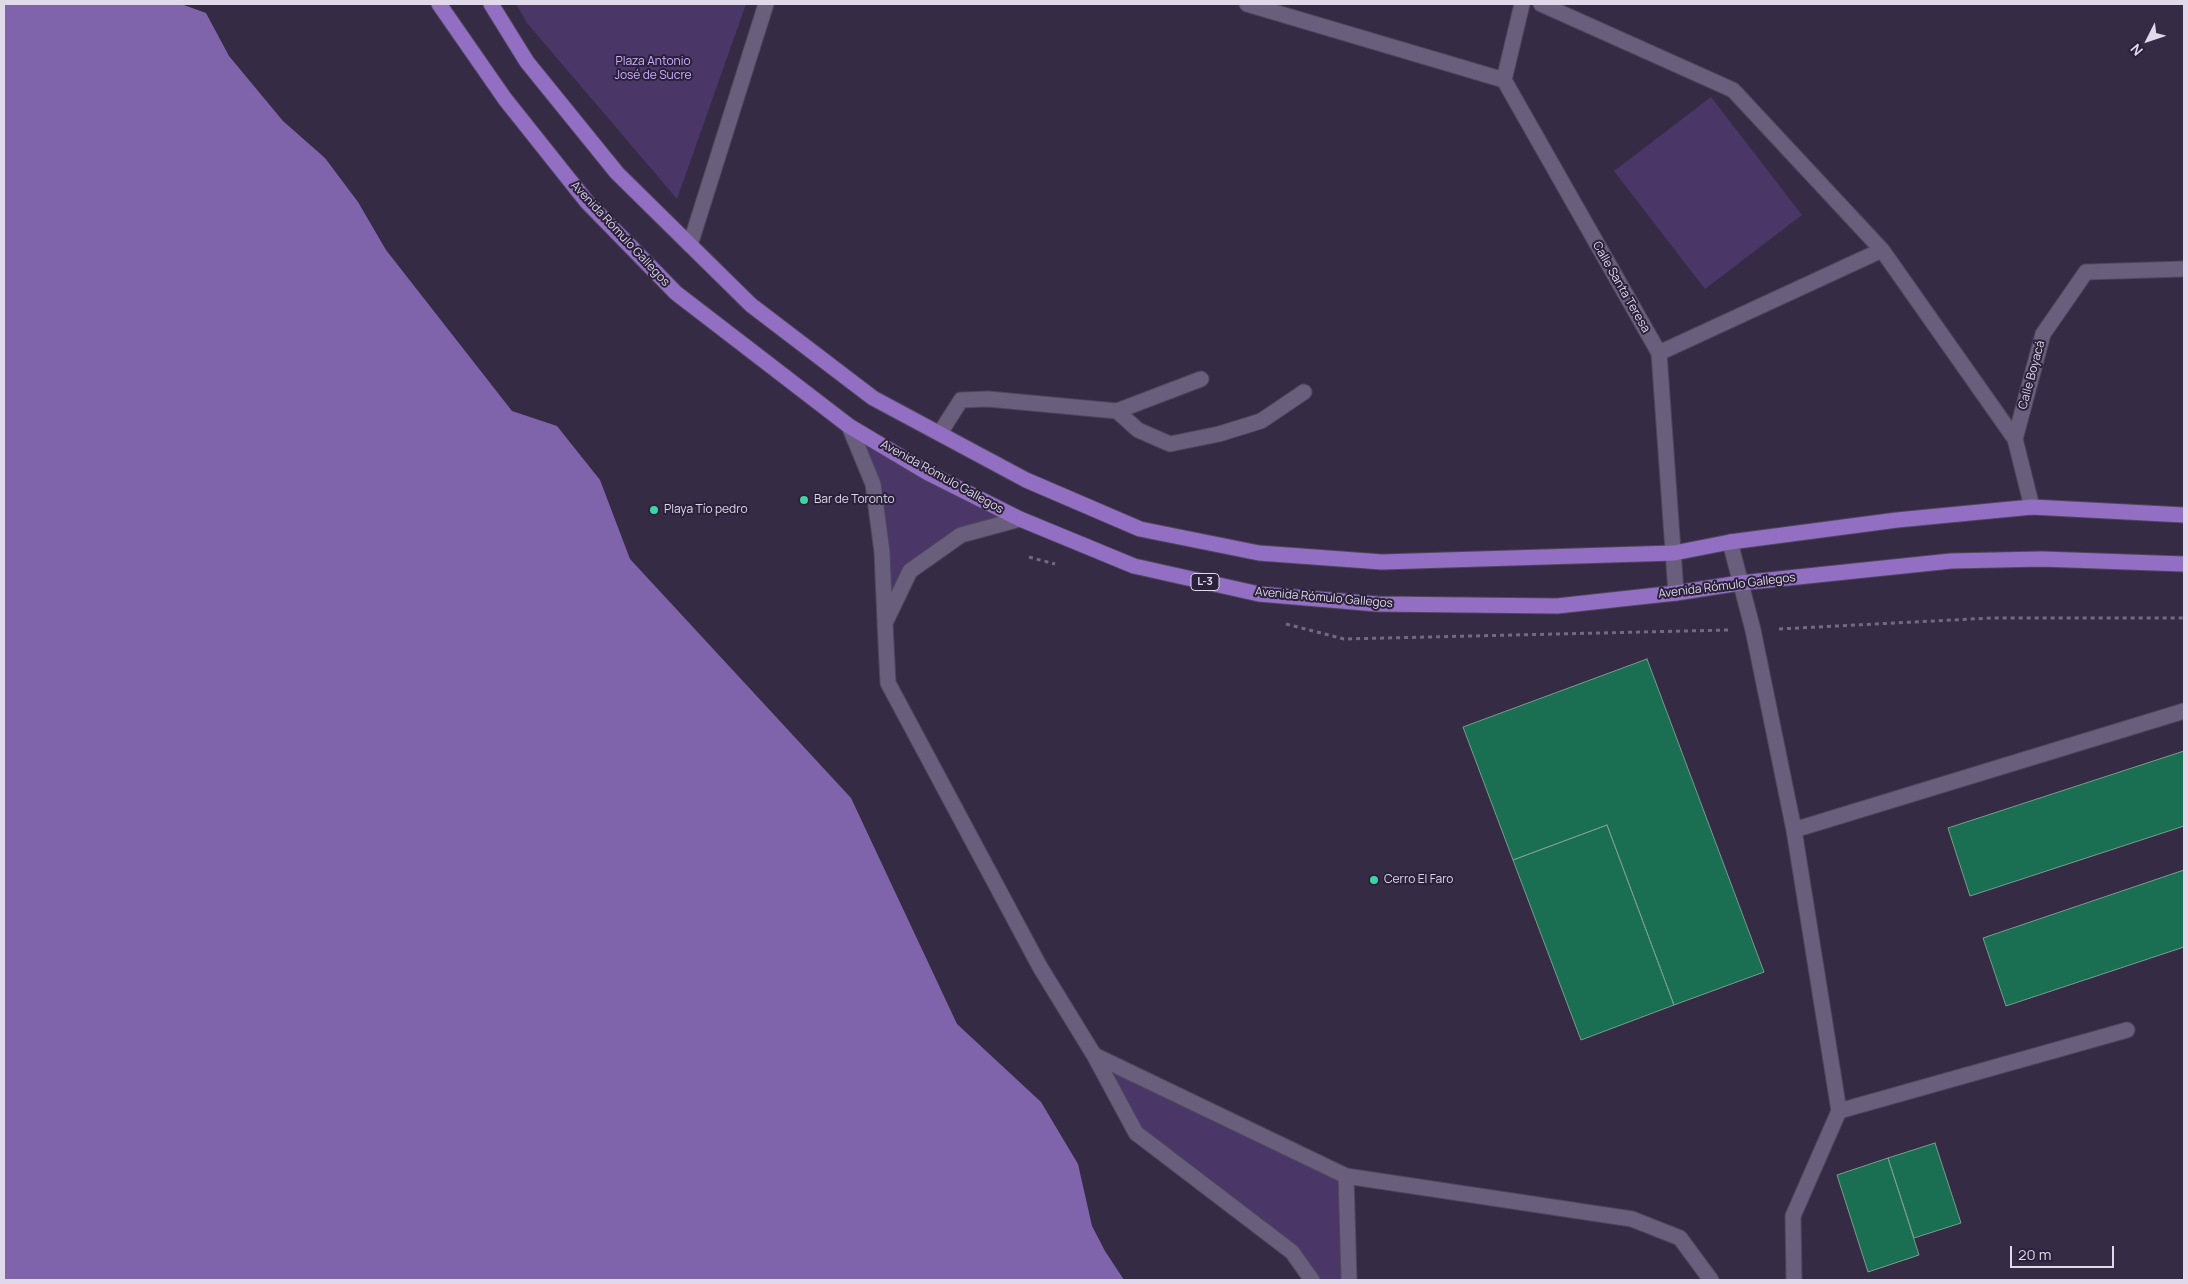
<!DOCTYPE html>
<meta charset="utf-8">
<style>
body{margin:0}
#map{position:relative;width:2188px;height:1284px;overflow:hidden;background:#352b45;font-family:Manrope,sans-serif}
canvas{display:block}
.frame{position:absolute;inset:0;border:5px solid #dfd9ea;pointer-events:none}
.north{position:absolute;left:2123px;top:15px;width:50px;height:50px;-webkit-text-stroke:4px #2b213b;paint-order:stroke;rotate:229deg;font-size:14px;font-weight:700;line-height:20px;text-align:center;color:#dfd9ea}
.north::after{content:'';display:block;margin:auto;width:18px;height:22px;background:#dfd9ea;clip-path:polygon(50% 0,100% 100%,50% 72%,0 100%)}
.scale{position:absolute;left:2010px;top:1246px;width:104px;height:22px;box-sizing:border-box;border:2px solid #dfd9ea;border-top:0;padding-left:6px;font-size:15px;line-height:18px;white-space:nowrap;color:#dfd9ea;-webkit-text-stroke:4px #2b213b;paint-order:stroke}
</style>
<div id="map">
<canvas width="2188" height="1284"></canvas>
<div class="frame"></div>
<div class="north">N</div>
<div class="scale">20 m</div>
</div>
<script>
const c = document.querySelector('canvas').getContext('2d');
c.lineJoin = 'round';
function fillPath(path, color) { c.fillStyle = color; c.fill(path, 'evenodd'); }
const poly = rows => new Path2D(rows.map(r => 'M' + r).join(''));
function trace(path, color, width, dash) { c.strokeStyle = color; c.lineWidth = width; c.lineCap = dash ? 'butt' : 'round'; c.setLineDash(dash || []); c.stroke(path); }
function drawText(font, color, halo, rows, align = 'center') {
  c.font = font + ' Manrope,sans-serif'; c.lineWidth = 4; c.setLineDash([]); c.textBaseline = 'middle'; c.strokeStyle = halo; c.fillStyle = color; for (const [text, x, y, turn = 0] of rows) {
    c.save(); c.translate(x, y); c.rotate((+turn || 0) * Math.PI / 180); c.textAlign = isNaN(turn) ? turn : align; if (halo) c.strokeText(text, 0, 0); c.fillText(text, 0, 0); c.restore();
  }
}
fillPath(poly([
 [516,4,746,4,677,199,527,23],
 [1711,97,1802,215,1705,289,1614,171],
 [849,426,1020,519,961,535,910,571,885,623,873,484],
 [1094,1055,1346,1176,1348,1280,1313,1280,1292,1252,1136,1133]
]), '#4a3667');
fillPath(poly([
 [4,4,181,4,206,13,229,56,283,121,325,158,358,202,386,250,512,411,557,426,600,480,630,559,851,798,957,1024,1041,1102,1078,1164,1092,1226,1105,1251,1124,1280,4,1280]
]), '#8064ab');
const building = poly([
 [1647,659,1764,972,1674,1005,1607,825,1513,860,1463,727,1647,659],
 [2184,751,2184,826,1970,896,1948,828,2184,751],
 [1607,825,1674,1005,1581,1040,1513,860,1607,825],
 [2184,870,2184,947,2006,1006,1983,938,2184,870],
 [1935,1143,1961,1223,1914,1238,1888,1158,1935,1143],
 [1888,1158,1919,1255,1868,1272,1837,1175,1888,1158]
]);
fillPath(building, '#1a6e52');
trace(building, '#789d8d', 1);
const lane = poly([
 [1117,411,1138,430,1170,444,1219,434,1261,421,1304,392],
 [849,426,873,484,882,552,885,621],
 [940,433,961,400,988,399,1117,411,1201,379],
 [1020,519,961,535,910,571,885,623,888,683,1040,967,1094,1055,1136,1133,1292,1252,1312,1280],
 [1730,542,1753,630,1794,830,1839,1111,1793,1216,1794,1280],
 [1794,830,2184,711],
 [1094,1055,1346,1176],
 [1839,1111,2127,1030],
 [1349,1280,1346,1176,1632,1219,1680,1238,1711,1280]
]);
const street = poly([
 [1247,4,1504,80],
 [1522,4,1504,80,1659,353,1676,593],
 [1541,4,1733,90,1882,250,2015,439,2032,507],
 [690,245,766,4],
 [1659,353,1882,250],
 [2015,439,2043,334,2086,272,2184,269]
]);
const primary = poly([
 [439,4,505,99,587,202,676,293,849,426,928,473,1020,519,1134,566,1259,594,1377,604,1557,606,1676,593,1740,583,1951,561,2042,559,2184,564],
 [491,4,527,62,617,173,751,305,873,398,1026,480,1140,529,1259,553,1382,562,1674,553,1730,542,1897,520,2032,507,2184,515]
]);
trace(lane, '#4f465d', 17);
trace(street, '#4f465d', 17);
trace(primary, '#4f465d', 17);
trace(poly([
 [1029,557,1055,564],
 [1286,624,1344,639,1728,630],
 [1779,629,1991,618,2184,618]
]), '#736a81', 3, [4, 4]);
trace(lane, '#695f7c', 15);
trace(street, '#695f7c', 15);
trace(primary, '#926fc3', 15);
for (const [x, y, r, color] of [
 [804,500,5,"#3ed4a3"],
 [654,510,5,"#3ed4a3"],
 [1374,880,5,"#3ed4a3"]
]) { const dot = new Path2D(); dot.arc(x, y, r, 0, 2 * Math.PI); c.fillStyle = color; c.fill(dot); trace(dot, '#2b213b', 2); }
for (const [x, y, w] of [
 [1205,582,28]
]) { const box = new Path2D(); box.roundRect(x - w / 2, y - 8.5, w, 17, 4); c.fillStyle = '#2b213b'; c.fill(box); trace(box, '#dfd9ea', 1); }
drawText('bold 11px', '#dfd9ea', null, [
 ["L-3",1205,582]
]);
drawText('12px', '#cdaffe', '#2b213b', [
 ["Plaza Antonio",653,62],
 ["José de Sucre",653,76]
]);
drawText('12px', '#dfd9ea', '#2b213b', [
 ["Avenida Rómulo Gallegos",620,234,47],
 ["Calle Santa Teresa",1621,287,60],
 ["Calle Boyacá",2032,375,-75],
 ["Avenida Rómulo Gallegos",942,477,29],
 ["Avenida Rómulo Gallegos",1727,586,-7],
 ["Avenida Rómulo Gallegos",1324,598,5]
]);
drawText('12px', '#dfd9ea', '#2b213b', [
 ["Bar de Toronto",814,500],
 ["Playa Tío pedro",664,510],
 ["Cerro El Faro",1384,880]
], 'left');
</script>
